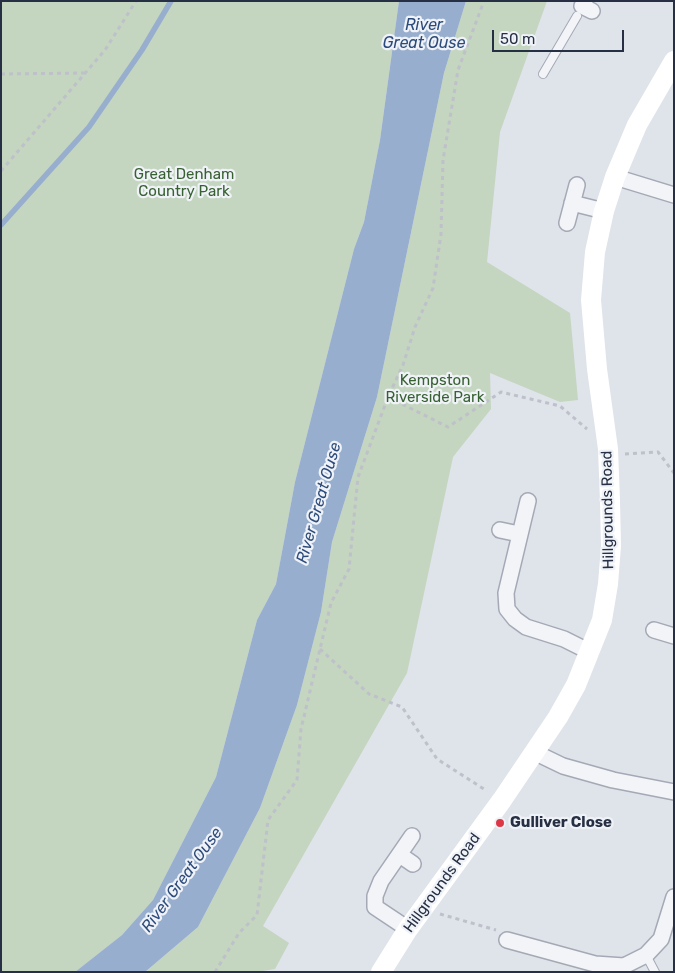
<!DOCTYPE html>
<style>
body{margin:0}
#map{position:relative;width:675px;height:973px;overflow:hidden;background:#dfe3ea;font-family:Rubik,sans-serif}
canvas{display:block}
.frame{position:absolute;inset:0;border:2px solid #262f43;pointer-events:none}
.scale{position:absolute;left:492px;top:30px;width:132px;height:22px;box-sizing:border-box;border:2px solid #262f43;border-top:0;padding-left:6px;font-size:15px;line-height:18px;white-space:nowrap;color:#262f43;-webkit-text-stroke:4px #eff2f7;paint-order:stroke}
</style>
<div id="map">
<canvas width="675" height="973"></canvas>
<div class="frame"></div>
<div class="scale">50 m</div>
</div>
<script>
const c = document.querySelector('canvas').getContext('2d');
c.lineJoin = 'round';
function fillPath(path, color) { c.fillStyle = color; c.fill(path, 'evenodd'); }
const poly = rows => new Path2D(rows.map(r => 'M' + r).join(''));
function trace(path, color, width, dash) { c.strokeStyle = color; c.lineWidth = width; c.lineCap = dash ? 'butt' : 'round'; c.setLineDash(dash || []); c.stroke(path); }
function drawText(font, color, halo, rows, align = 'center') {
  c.font = font + ' Rubik,sans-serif'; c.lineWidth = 4.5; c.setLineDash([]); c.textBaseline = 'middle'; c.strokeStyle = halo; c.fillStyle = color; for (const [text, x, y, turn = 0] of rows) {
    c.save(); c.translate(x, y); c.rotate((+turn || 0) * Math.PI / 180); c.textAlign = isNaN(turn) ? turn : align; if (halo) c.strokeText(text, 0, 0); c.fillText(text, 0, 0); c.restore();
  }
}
fillPath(poly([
 [1,1,399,1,380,140,364,222,354,249,295,482,276,584,257,620,216,777,153,900,122,935,75,972,1,972],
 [466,1,547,1,500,132,487,262,570,313,578,400,560,402,490,373,491,409,453,457,407,673,263,926,289,943,275,969,256,972,145,972,198,927,260,808,297,705,321,612,332,542,377,397,444,73]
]), '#c4d5c0');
fillPath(poly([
 [399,1,466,1,444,73,377,397,332,542,321,612,297,705,260,808,198,927,145,972,75,972,122,935,153,900,216,777,257,620,276,584,295,482,354,249,364,222,380,140]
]), '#97aece');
trace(poly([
 [1,225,89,127,142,50,171,1]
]), '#97aece', 5.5);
const lane = poly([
 [543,74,577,16],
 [646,955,655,972]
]);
const street = poly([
 [585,1,582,6,592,11],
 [615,177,674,195],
 [572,203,604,211],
 [567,223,577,185],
 [528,501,506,593,507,609,515,619,526,627,564,639,590,652],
 [500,530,519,534],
 [654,630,674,636],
 [534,752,563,766,613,780,674,792],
 [400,855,413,864],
 [408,929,375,907,375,896,381,881,412,836],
 [507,940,595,964,624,966,646,955,661,939,674,897]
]);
trace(lane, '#a4a9b5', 10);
trace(street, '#a4a9b5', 18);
trace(poly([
 [1,74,86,73],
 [1,171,105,50,136,1],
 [388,397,448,427,501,392,560,406,587,429],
 [625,454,658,452,674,473],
 [320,649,369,694,402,707,437,759,487,791],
 [440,914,496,930],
 [215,972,239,933,257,915,268,820,297,780,301,729,320,649,331,603,349,569,358,477,388,397,403,365,415,327,433,288,441,234,443,160,458,70,484,1]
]), '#bec1c9', 3, [4, 4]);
trace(lane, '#f3f4f8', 8);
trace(street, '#f3f4f8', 15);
trace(poly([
 [381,972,408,929,502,800,558,717,576,685,602,620,608,584,611,546,610,501,608,449,597,369,591,300,595,252,604,211,615,177,637,125,674,61]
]), '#fff', 20);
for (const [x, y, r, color] of [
 [500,823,5,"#dd3746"]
]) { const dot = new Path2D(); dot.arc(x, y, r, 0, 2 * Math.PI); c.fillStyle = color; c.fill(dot); trace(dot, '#eff2f7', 2); }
drawText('15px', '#386132', '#eff2f7', [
 ["Great Denham",184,175],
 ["Country Park",184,192],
 ["Kempston",435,381],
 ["Riverside Park",435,398]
]);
drawText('15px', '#262f43', '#eff2f7', [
 ["Hillgrounds Road",608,510,-91],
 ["Hillgrounds Road",442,883,-54]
]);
drawText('bold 15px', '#262f43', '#eff2f7', [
 ["Gulliver Close",510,823]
], 'left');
drawText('italic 16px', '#2c4b7c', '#eff2f7', [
 ["River",424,25],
 ["Great Ouse",424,43],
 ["River Great Ouse",319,503,-74],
 ["River Great Ouse",182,880,-54]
]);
</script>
